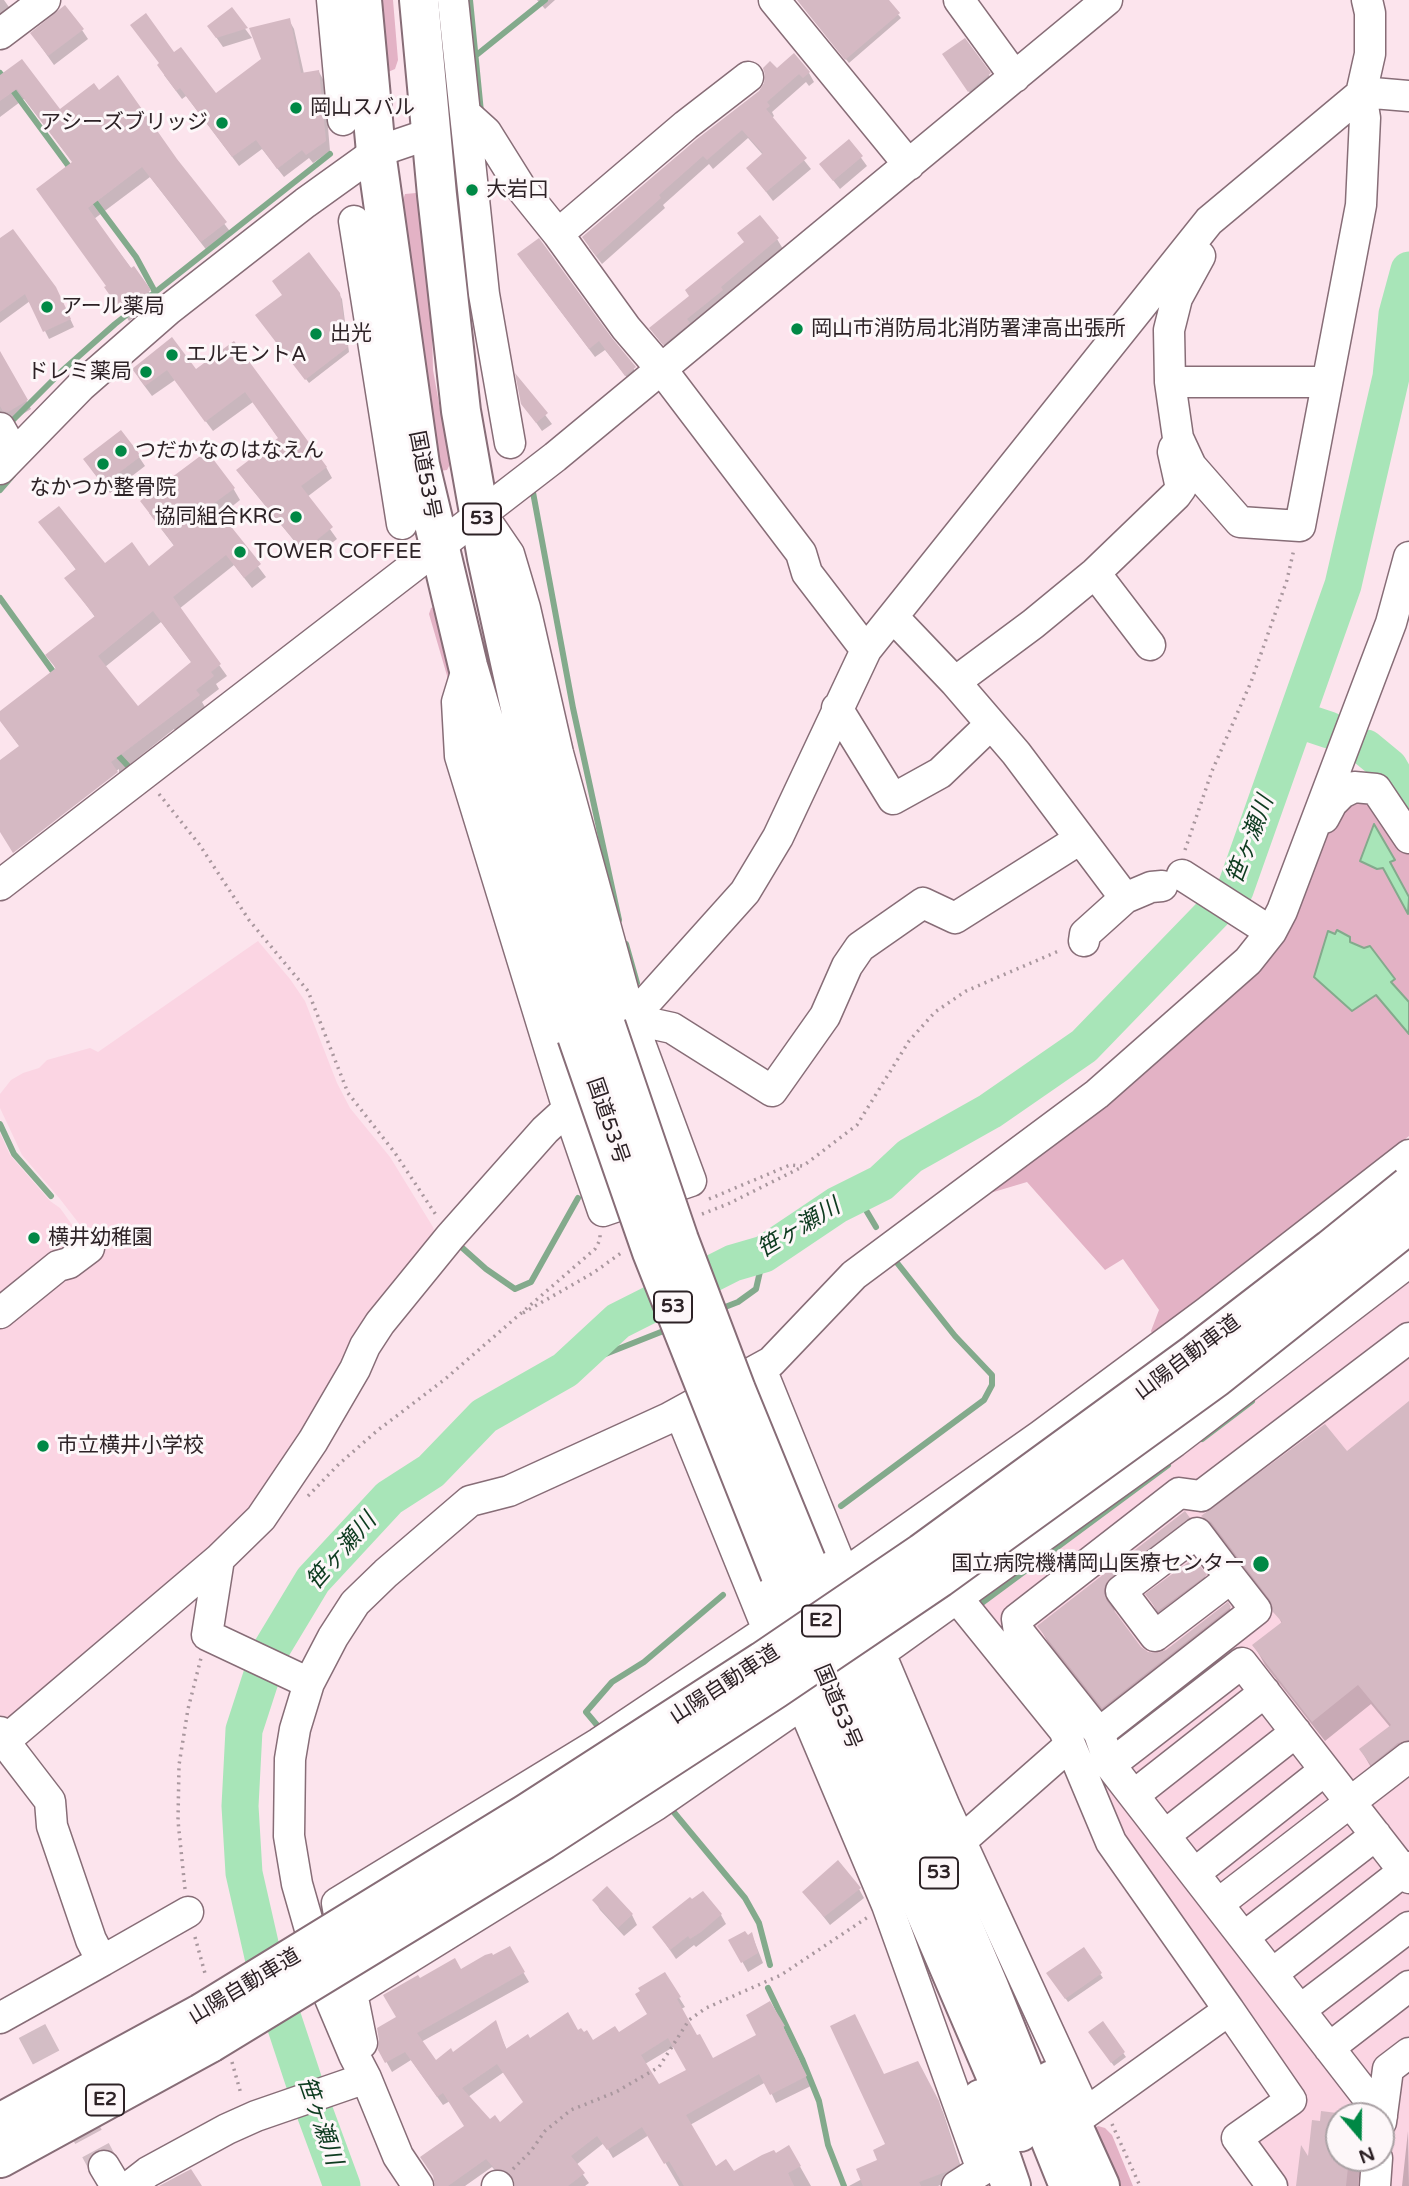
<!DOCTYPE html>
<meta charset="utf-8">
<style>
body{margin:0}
#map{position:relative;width:1409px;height:2186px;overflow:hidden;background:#fce4ed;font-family:"Varela Round",sans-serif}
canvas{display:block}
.north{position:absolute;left:1325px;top:2102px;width:70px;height:70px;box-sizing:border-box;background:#fdf7f9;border:2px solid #aaa2a5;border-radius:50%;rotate:160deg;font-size:19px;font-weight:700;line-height:28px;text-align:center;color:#2d2226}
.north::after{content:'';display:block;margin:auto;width:24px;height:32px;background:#008845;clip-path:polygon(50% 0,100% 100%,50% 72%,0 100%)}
</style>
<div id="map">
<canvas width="1409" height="2186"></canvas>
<div class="north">N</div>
</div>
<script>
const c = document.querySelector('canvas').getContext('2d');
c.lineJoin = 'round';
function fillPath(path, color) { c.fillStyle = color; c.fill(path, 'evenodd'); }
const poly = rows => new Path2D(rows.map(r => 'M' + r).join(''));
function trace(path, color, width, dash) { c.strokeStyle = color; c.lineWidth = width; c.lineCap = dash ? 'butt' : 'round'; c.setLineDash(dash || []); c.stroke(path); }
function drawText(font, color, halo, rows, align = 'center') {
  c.font = font + ' "Varela Round","Noto Sans JP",sans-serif'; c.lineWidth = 6; c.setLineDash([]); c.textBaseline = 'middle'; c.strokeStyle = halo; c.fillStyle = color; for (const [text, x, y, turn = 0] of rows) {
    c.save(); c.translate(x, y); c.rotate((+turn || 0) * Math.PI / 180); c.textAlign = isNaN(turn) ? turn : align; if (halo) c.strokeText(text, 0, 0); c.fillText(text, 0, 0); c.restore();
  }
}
fillPath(poly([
 [258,941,290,979,305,1001,337,1083,350,1108,390,1157,433,1227,436,1238,265,1503,6,1730,0,1721,0,1322,101,1252,60,1199,22,1155,0,1108,0,1094,11,1080,23,1073,39,1068,47,1060,90,1048,98,1052],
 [0,1133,10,1155,50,1201,60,1208,83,1240,0,1304],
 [1409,1271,1409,2186,1277,2186,1249,2148,1300,2104,1115,1833,977,1599],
 [1339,2116,1381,2116,1381,2158,1339,2158]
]), '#fbd5e3');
fillPath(poly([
 [377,0,393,0,398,60,395,69,388,72,380,69],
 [416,193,421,202,431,287,433,370,450,464,447,470,440,471,402,203,405,194],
 [436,606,454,679,448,679,429,614,431,608],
 [1362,792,1409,851,1409,1136,1154,1339,1151,1331,1159,1310,1123,1259,1105,1270,1027,1182,960,1202,1259,959,1311,849,1326,838,1334,811],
 [1098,2126,1105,2128,1112,2135,1133,2186,1114,2186,1092,2130]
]), '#e3b2c5');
const water = poly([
 [1374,824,1395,860,1390,862,1409,897,1408,914,1383,868,1377,869,1360,861,1374,824],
 [1337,930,1350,937,1350,942,1364,948,1370,946,1395,979,1391,982,1409,1002,1409,1034,1376,995,1352,1011,1314,977,1328,931,1335,934,1337,930]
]);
fillPath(water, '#a8e5b8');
trace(water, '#83aa8c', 2);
fillPath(poly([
 [0,0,4,0,11,10,0,18],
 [537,0,555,0,545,9],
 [798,0,886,0,901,18,849,63],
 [231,10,252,38,223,47,209,27],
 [289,20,294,29,304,74,319,72,324,81,330,151,313,163,309,158,284,177,262,149,239,166,186,96,182,99,164,75,174,54,215,96,263,60],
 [82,30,88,39,54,65,32,34],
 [965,41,995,84,975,100,950,64],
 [777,71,809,73,814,82,809,86,806,82,772,112,774,116,771,119,811,169,773,201,748,168,763,155,748,138,713,169,709,164,663,205,665,208,602,264,589,247,760,92],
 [0,76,60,111,176,160,232,234,208,252,150,177,94,219,156,301,129,321,107,287,74,164,24,99,0,117],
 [849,141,867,166,840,189,821,165],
 [739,233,777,239,783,249,726,297,670,353,651,329,691,297,745,243],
 [0,240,60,297,74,327,49,339,30,301,0,323],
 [525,264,610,339,640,377,632,384,605,350,595,357],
 [339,294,342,299,349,352,309,383,260,319],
 [172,339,195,372,233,343,326,467,332,478,307,497,337,539,310,560,245,481,239,471,279,439,253,402,213,431,175,380,152,396,140,380,134,370],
 [0,353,31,409,13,420,0,419],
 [518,379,552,424,542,431,523,404],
 [139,457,145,466,110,493,91,469],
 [233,488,240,500,220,516,266,577,252,588,234,565,179,609,227,676,216,684,219,689,202,702,205,707,175,731,174,729,119,773,119,769,13,851,0,830,0,762,20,747,0,720,0,713,56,669,48,655,95,617,67,579,77,571,41,523,105,565,149,568,175,547,149,513],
 [161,622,192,663,137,709,105,667],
 [118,774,124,784,21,863,15,854],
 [1409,1404,1409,1763,1372,1769,1361,1750,1390,1727,1371,1704,1325,1741,1265,1665,1254,1645,1282,1624,1274,1607,1224,1542,1214,1536,1203,1517,1347,1454],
 [1188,1519,1200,1539,1115,1606,1114,1614,1140,1648,1147,1653,1157,1655,1166,1651,1228,1605,1242,1628,1115,1727,1050,1646,1039,1626],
 [1205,1576,1217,1596,1159,1615,1148,1595],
 [859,1889,864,1898,830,1925,804,1892],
 [594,1900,632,1915,637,1925,624,1936,600,1910],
 [692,1902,721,1915,726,1924,696,1947,694,1945,676,1959,654,1927],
 [752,1935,763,1963,748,1972,731,1941],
 [509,1948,529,1982,421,2042,436,2062,453,2054,495,2023,507,2050,530,2040,577,2032,593,2042,618,2034,649,2015,664,1974,685,2007,681,2009,696,2037,713,2060,758,2036,770,2003,788,2036,811,2086,776,2103,766,2082,690,2125,716,2169,733,2174,789,2147,811,2186,679,2186,649,2135,613,2158,604,2143,576,2165,589,2183,585,2186,517,2186,514,2180,502,2178,492,2167,465,2186,437,2186,466,2126,450,2101,443,2105,411,2060,392,2072,380,2050,419,1980,461,1972],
 [675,2046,688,2070,659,2086,645,2064],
 [504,2072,525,2103,500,2124,490,2121,468,2097],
 [1083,1949,1103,1978,1068,2002,1051,1977],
 [1103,2024,1126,2057,1114,2066,1093,2037],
 [922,2072,943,2112,963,2173,938,2186,849,2186,862,2179,879,2161,887,2144,884,2076],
 [1336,2114,1339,2120,1339,2158,1361,2158,1358,2186,1298,2186,1309,2161,1321,2123],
 [1408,2131,1409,2186,1402,2186]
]), '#0003');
trace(poly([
 [470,0,481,112],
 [474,57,545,0],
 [0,73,73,172],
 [92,198,136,257,155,292],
 [8,425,62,371,115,324,330,154],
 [532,487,573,708,619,920],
 [0,490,13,475],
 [0,598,57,677],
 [115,752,128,766],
 [626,944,637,983],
 [0,1124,14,1154,51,1196],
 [857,1195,876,1227],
 [457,1246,458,1244,486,1269,515,1289,531,1282,578,1198],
 [720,1309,738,1302,756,1289,764,1254],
 [565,1370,671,1328],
 [1202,1439,1252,1401],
 [841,1506,984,1400,992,1385,992,1375,955,1336,898,1264],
 [983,1610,979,1605,1168,1465],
 [602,1731,586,1712,612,1682,644,1662,723,1595],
 [672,1810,745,1898,759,1923,770,1965],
 [768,1988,802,2059,819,2101,828,2145,844,2186]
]), '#83aa8c', 6);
trace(poly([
 [1296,719,1329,730],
 [1366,748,1389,767,1409,801],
 [342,2186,307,2091,264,1961,244,1873,240,1806,244,1730,269,1653,313,1580,389,1498,431,1471,484,1416,565,1370,618,1321,733,1263,764,1254,837,1205,881,1183,910,1156,990,1111,1084,1046,1235,890,1343,585,1391,377,1397,314,1409,270]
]), '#a8e5b8', 37);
fillPath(poly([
 [797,0,889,0,900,13,845,60],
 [65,5,84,29,48,56,30,33],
 [232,7,248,28,216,38,207,26],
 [146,13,174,52,181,47,216,93,261,59,249,28,290,18,301,73,319,70,326,141,306,155,302,150,277,169,256,140,232,157,180,88,176,91,157,65,159,63,130,25],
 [965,38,991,73,968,92,942,54],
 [794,53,810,72,803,78,799,74,767,102,770,106,766,109,807,158,766,192,746,168,763,153,742,130,707,160,703,156,659,195,661,198,596,256,582,237,697,139,759,91,764,83,765,75,763,68,770,61,777,68],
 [22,59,60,109,94,83,99,90,118,75,177,159,227,222,201,242,142,167,88,208,131,268,134,266,151,290,121,311,104,287,106,286,36,189,72,162,17,89,0,101,0,75],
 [849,139,863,156,833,181,819,164],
 [760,215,779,238,721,287,723,290,687,319,690,323,663,345,649,328,689,296,685,290,744,242,737,233],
 [13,229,56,287,71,319,43,332,25,294,0,312,0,238],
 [539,238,612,338,636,367,625,376,599,341,589,349,517,254],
 [309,252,340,293,348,347,305,380,255,315,282,295,272,281],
 [172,337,196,369,234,341,327,467,301,486,333,527,303,551,236,470,278,438,245,392,205,422,167,370,145,386,132,369],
 [0,351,28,400,8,412,3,411,0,406],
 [515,373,548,413,536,423,521,404],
 [121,430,141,456,103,485,83,459],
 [207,451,235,488,213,504,261,564,244,578,226,555,173,597,221,664,211,672,214,676,196,690,200,695,111,762,118,772,13,853,0,832,0,760,19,746,0,721,0,711,56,668,45,655,95,616,64,578,76,569,38,522,59,506,105,563,132,542,149,566,174,545,140,501],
 [153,611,191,662,138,706,98,656],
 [1409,1401,1409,1740,1398,1743,1371,1765,1359,1749,1391,1725,1358,1685,1312,1722,1252,1645,1282,1622,1273,1612,1270,1600,1211,1522,1201,1516,1325,1424,1347,1451],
 [1185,1511,1190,1518,1110,1578,1105,1585,1104,1592,1107,1601,1141,1647,1148,1652,1157,1653,1166,1650,1228,1602,1231,1607,1102,1708,1037,1626],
 [1194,1558,1207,1575,1158,1611,1145,1594],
 [838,1860,861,1888,824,1917,802,1892],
 [607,1886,633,1914,618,1928,592,1900],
 [703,1891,722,1914,701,1932,690,1939,688,1936,670,1950,652,1927,690,1897,692,1899],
 [745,1931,748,1935,752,1932,758,1953,741,1963,728,1940],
 [510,1946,525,1972,417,2033,436,2060,451,2048,453,2052,496,2020,506,2049,528,2034,530,2038,568,2012,578,2030,581,2028,584,2032,587,2030,593,2040,615,2026,619,2032,647,2014,635,1994,640,1991,638,1988,665,1972,681,1997,677,1999,697,2035,700,2034,713,2058,756,2035,746,2015,770,2001,785,2026,783,2027,807,2076,770,2095,759,2074,686,2115,716,2166,726,2159,734,2171,762,2155,774,2150,776,2153,789,2145,801,2166,788,2173,794,2186,684,2186,669,2161,664,2164,642,2127,607,2150,597,2136,571,2156,585,2173,568,2186,515,2186,513,2178,507,2171,495,2169,486,2159,448,2186,435,2186,433,2176,420,2157,464,2126,443,2093,437,2097,405,2052,385,2063,378,2050,379,2040,377,2028,396,2017,383,1995,418,1975,420,1978,455,1958,461,1969,485,1955,492,1953,493,1955],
 [668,2038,686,2070,659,2084,641,2055],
 [497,2064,523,2102,500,2122,495,2115,490,2119,462,2088],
 [1084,1947,1102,1973,1065,1999,1046,1973],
 [855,2014,884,2074,918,2061,939,2101,959,2164,948,2171,919,2182,921,2186,863,2186,856,2169,877,2160,873,2150,885,2144,830,2026],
 [1103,2021,1125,2052,1111,2063,1088,2032],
 [1321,2111,1337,2113,1335,2122,1339,2123,1339,2158,1349,2158,1346,2186,1296,2186,1301,2145,1308,2156,1312,2120,1320,2121],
 [191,2169,202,2186,159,2186]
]), '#d5b9c3');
trace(poly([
 [32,2031,104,2166]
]), '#d3bdc5', 30, [30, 15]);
const minor = poly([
 [332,0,343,120],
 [453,0,484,294,510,443],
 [774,0,909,165],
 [959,0,1015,77],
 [0,34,45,0],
 [465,113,486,132,521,188,558,234,626,328,662,370,801,553,807,573,866,650],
 [354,221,402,524],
 [558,234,686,125,748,77],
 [1200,256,1177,298,1169,330,1170,382,1178,438,1191,466,1240,522,1300,526,1361,205,1365,118,1361,94,1370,54,1370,13,1367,0],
 [1170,382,1327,382],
 [0,428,14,453],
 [0,469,81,386,168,310,305,203,376,152,432,133],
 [483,516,509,554,525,608,558,753,631,1019,672,1028,772,1091,825,1016,847,966,860,947,923,903,955,918,1080,839],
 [1095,573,1150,645],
 [894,618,955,682,1016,753,1125,898,1151,887,1162,886],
 [468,666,457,702,460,756,568,1109,603,1211,691,1181,631,1019,745,892,778,837,866,650,1209,221,1361,94,1373,93,1409,96],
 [955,682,1033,624,1095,573,1176,495,1181,488,1173,452,1174,448],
 [837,708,893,799,940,773,991,724],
 [1324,818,1332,803,1342,793,1354,787,1376,789,1409,838],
 [1182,875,1271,932],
 [0,885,555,457,1107,0],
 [1084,941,1085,934,1125,898],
 [0,1313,58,1266,69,1263,89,1248],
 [761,1369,844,1574],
 [680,1413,768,1630,802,1704,887,1905,982,2170,957,2186],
 [219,1559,207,1635,309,1683],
 [958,1599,1064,1730,1111,1842,1229,2010],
 [864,1617,844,1574,1040,1436,1207,1312,1409,1155],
 [0,1732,10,1749,50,1801,52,1826,91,1940,102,1961,0,2018],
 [1099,1733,1256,1610,1231,1578,1197,1533,1121,1591,1155,1636,1231,1578],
 [0,1745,219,1559,261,1518,313,1441,355,1369,365,1346,380,1323,450,1237,545,1130,568,1109],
 [1110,1765,1099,1733,1019,1632,1017,1619,1179,1493,1201,1496,1409,1338],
 [1134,1795,1265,1692],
 [1165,1835,1296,1732],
 [961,1841,1070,1745],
 [1195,1873,1325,1770],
 [1218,1904,1409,1757],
 [1244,1937,1376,1835],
 [345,1948,337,1903,599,1743,768,1630],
 [102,1961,188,1912],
 [1272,1974,1409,1867],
 [1300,2010,1409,1927],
 [362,2043,352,1993,656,1805,802,1704],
 [1329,2048,1409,1986],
 [1080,2100,945,1807,880,1653,1174,1442,1409,1262],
 [1382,2116,1110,1765,1242,1663,1409,1878],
 [1073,2122,1229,2010,1291,2100,1237,2138,1272,2186],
 [1381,2122,1388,2069,1409,2053],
 [104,2166,116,2186],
 [130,2186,148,2172,227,2129,256,2116,366,2078],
 [418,2186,398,2156,366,2078,354,2055,329,1996,297,1884,289,1836,290,1759,295,1729,309,1683,333,1637,355,1603,386,1573,470,1501,509,1491,669,1418,771,1362,854,1275,1097,1094,1248,961,1271,932,1282,911,1391,623,1409,557],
 [497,2186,498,2186],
 [1375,2186,1377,2158]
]);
const highway = poly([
 [362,0,376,152,420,465,468,666,577,1036],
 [419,0,437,195,461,411,487,558,541,803,606,1026],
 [806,1561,872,1712,989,1987,1069,2186],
 [780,1574,1020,2132],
 [1052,2080,1100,2186],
 [981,2099,1011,2186],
 [0,2123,202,2013],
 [0,2158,210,2043]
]);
trace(minor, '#876d77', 33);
trace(highway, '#876d77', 42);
trace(poly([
 [159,794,199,844,249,920,308,991,348,1093,395,1153,436,1215],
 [1185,850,1212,771,1251,682,1287,580,1294,549],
 [709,1199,790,1165,803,1166,857,1125,909,1041,935,1012,966,991,1061,950],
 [702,1214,728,1204,802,1167],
 [523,1313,593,1273,621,1253],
 [308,1496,339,1464,378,1430,444,1380,595,1249,600,1240,600,1234],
 [185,1889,178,1821,179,1765,188,1709,201,1658],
 [195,1937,206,1977],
 [232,2062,241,2094],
 [1112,2124,1140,2186],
 [513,2169,531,2151,545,2131,571,2110,616,2092,659,2067,689,2020,706,2008,781,1975,868,1917]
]), '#a9979e', 3.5, [2, 5]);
trace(minor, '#fff', 30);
trace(highway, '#fff', 38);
const highwayBridge = poly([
 [606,1026,679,1240,736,1390,806,1561],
 [577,1036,652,1252,780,1574],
 [202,2013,526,1814,763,1661,922,1553,1196,1353,1331,1249,1409,1186],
 [210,2043,543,1840,775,1689,939,1578,1215,1378,1409,1224]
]);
trace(highwayBridge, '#876d77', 42, []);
trace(highwayBridge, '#fff', 38);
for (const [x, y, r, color] of [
 [296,108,7,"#008845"],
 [222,123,7,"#008845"],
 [472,190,7,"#008845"],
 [47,307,7,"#008845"],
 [797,329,7,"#008845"],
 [316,334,7,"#008845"],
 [172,355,7,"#008845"],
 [146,372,7,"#008845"],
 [121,451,7,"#008845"],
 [103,464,7,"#008845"],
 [296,517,7,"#008845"],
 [240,552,7,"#008845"],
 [34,1238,7,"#008845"],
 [43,1446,7,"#008845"],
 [1261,1564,9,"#008845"]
]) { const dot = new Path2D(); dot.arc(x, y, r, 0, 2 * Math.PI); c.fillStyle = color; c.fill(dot); trace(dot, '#fdf7f9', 2.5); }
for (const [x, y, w] of [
 [482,519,38],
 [673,1307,38],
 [821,1621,38],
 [939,1873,38],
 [105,2100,38]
]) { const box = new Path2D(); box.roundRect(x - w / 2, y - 15.5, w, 31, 5); c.fillStyle = '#fdf7f9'; c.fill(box); trace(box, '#2d2226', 2); }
drawText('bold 19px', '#2d2226', null, [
 ["53",482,519],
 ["53",673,1307],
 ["E2",821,1621],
 ["53",939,1873],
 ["E2",105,2100]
]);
drawText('21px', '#2d2226', '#fdf7f9', [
 ["岡山スバル",310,108],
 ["アシーズブリッジ",208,123,"right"],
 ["大岩口",486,190],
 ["アール薬局",61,307],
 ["岡山市消防局北消防署津高出張所",811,329],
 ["出光",330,334],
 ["エルモントA",186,355],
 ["ドレミ薬局",132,372,"right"],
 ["つだかなのはなえん",135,451],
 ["なかつか整骨院",103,488,"center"],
 ["協同組合KRC",282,517,"right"],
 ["TOWER COFFEE",254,552],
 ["横井幼稚園",48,1238],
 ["市立横井小学校",57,1446],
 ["国立病院機構岡山医療センター",1245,1564,"right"]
], 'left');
drawText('21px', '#2d2226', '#fdf7f9', [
 ["国道53号",424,475,79],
 ["国道53号",607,1121,71],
 ["山陽自動車道",1188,1358,-37],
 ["山陽自動車道",725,1685,-33],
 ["国道53号",837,1707,67],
 ["山陽自動車道",245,1987,-31]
]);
drawText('italic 23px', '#0d3b1f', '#fdf7f9', [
 ["笹ヶ瀬川",1251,840,-69],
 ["笹ヶ瀬川",799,1229,-31],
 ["笹ヶ瀬川",342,1552,-49],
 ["笹ヶ瀬川",319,2121,71]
]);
</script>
